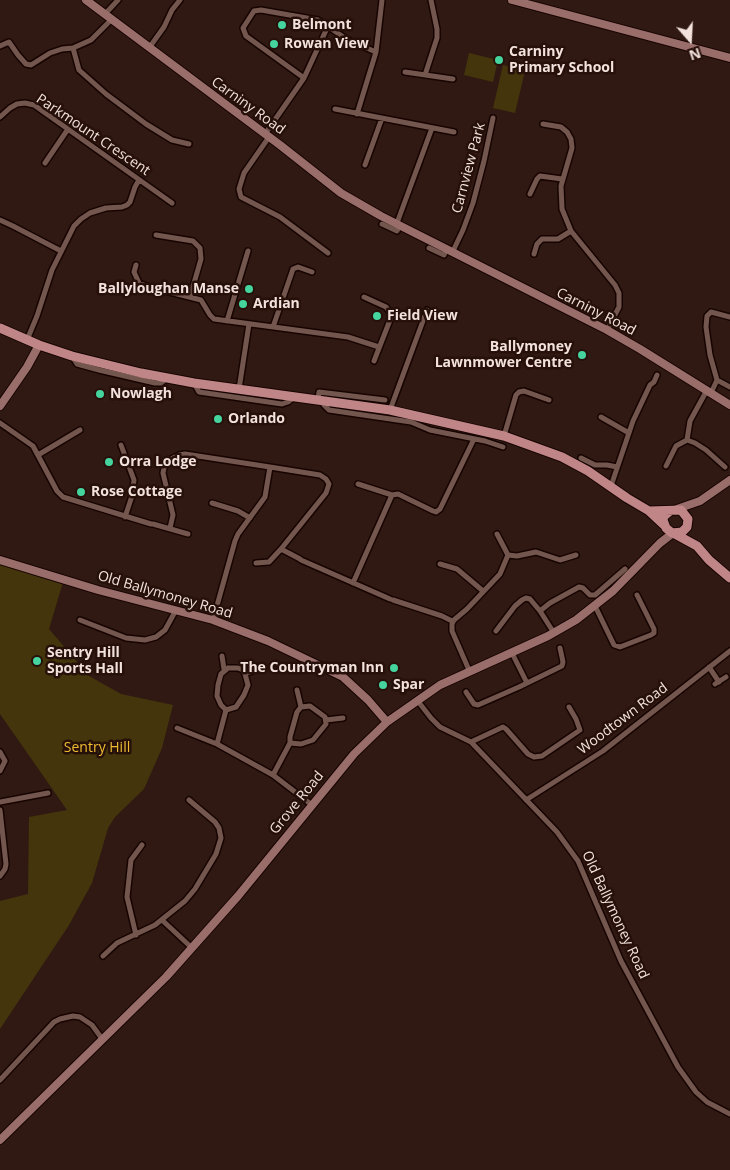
<!DOCTYPE html>
<style>
body{margin:0}
#map{position:relative;width:730px;height:1170px;overflow:hidden;background:#301912;font-family:"Open Sans",sans-serif}
canvas{display:block}
.north{position:absolute;left:665px;top:15px;width:50px;height:50px;-webkit-text-stroke:4px #261009;paint-order:stroke;rotate:161deg;font-size:14px;font-weight:700;line-height:20px;text-align:center;color:#f2e1dc}
.north::after{content:'';display:block;margin:auto;width:18px;height:22px;background:#f2e1dc;clip-path:polygon(50% 0,100% 100%,50% 72%,0 100%)}
</style>
<div id="map">
<canvas width="730" height="1170"></canvas>
<div class="north">N</div>
</div>
<script>
const c = document.querySelector('canvas').getContext('2d');
c.lineJoin = 'round';
function fillPath(path, color) { c.fillStyle = color; c.fill(path, 'evenodd'); }
const poly = rows => new Path2D(rows.map(r => 'M' + r).join(''));
function trace(path, color, width, dash) { c.strokeStyle = color; c.lineWidth = width; c.lineCap = dash ? 'butt' : 'round'; c.setLineDash(dash || []); c.stroke(path); }
function drawText(font, color, halo, rows, align = 'center') {
  c.font = font + ' "Open Sans",sans-serif'; c.lineWidth = 5; c.setLineDash([]); c.textBaseline = 'middle'; c.strokeStyle = halo; c.fillStyle = color; for (const [text, x, y, turn = 0] of rows) {
    c.save(); c.translate(x, y); c.rotate((+turn || 0) * Math.PI / 180); c.textAlign = isNaN(turn) ? turn : align; if (halo) c.strokeText(text, 0, 0); c.fillText(text, 0, 0); c.restore();
  }
}
fillPath(poly([
 [469,53,498,60,493,82,464,75],
 [503,65,525,71,515,113,493,108],
 [0,562,63,582,49,629,89,676,121,694,173,705,162,748,144,789,115,817,108,828,92,883,69,925,0,1029,0,901,28,894,29,817,67,810,0,714]
]), '#44350c');
const street = poly([
 [105,14,118,0],
 [111,20,91,40,73,48,79,70,106,94,146,124,172,140,189,144],
 [0,46,9,42,18,55,26,64,31,65,50,53,62,49,73,48],
 [149,48,164,27,172,10,180,0],
 [405,72,453,79],
 [425,75,437,38,437,29,431,0],
 [304,78,246,36,243,28,254,11,261,10,318,20,348,40,376,52],
 [335,109,454,132],
 [357,114,376,52,382,0],
 [0,117,10,108,17,104,25,103,34,105,172,203],
 [543,124,561,127,567,132,571,139,572,148,561,186,562,209,571,231,615,285,619,293,619,307,607,330],
 [265,134,304,78,328,26],
 [269,137,244,173,239,189,241,197,280,217,328,253],
 [45,163,68,129],
 [365,165,382,118],
 [530,194,537,179,540,176,562,179],
 [0,220,13,226,61,251],
 [397,223,432,128],
 [382,224,397,231,400,225],
 [156,235,193,241,200,248,201,259,190,297],
 [429,248,444,255,447,248],
 [453,251,463,230,473,203,484,161,493,118],
 [534,254,537,244,542,239,558,239,571,231],
 [136,265,134,272,139,283,146,286,201,300,210,315,214,319,348,337,379,347],
 [364,297,386,307,392,315,374,361],
 [227,321,248,251],
 [273,327,293,269,298,267,312,272],
 [27,340,37,316,52,270,74,226,81,219,90,213,106,208,122,207,127,205,130,202,135,187,139,180],
 [72,356,77,364,99,370,155,383,161,383,167,378],
 [717,380,730,387],
 [194,383,199,392,282,404,288,402,294,397],
 [239,389,249,324],
 [711,393,717,380,710,355,706,327,707,316,711,312,730,317],
 [318,400,319,392,385,400],
 [324,401,324,405,329,410,411,422,430,430,485,441,503,447],
 [390,410,427,310],
 [601,417,629,433],
 [0,423,33,446,57,491,63,497,151,524],
 [504,436,516,395,519,392,524,391,549,400],
 [687,440,695,443,706,450,725,467],
 [121,445,134,480,132,496,125,517],
 [38,455,80,430],
 [581,458,595,465,607,465,617,467],
 [666,466,676,446,687,440,690,421,707,390],
 [358,484,392,495,398,494,433,511,436,512,440,509,474,439],
 [611,486,633,421,650,385,654,382,657,375],
 [212,503,238,511,250,518],
 [153,524,188,534],
 [170,528,173,515,163,473,164,468,169,460,179,455,185,454,270,467,320,475,326,479,329,484,326,493,281,549,269,562,256,563],
 [281,549,300,559],
 [508,555,517,556,536,552,560,560,576,555],
 [301,560,390,599],
 [440,564,457,569,483,591],
 [353,583,392,495],
 [393,600,442,616,452,621],
 [595,606,614,645,620,647,651,635,654,633,654,629,637,595],
 [540,611,550,603,579,587,583,588,590,595,595,595,625,569],
 [80,620,126,638,145,640,156,637,165,630,176,610],
 [213,620,235,541,238,534,265,497,270,467],
 [496,631,515,606,522,600,526,598,530,599,540,611,554,633],
 [512,653,527,683],
 [222,656,224,669],
 [709,667,719,682],
 [228,668,238,668,243,670,245,674,248,685,244,695,236,707,226,710,221,705,217,696,218,685,221,674,228,668],
 [469,670,452,631,452,624,454,620,467,609,500,574,508,555,497,534],
 [245,674,259,668],
 [715,684,726,677],
 [297,690,301,707],
 [466,692,474,704,478,705,519,687,562,666,563,662,560,648],
 [417,700,431,718,440,727,471,742,557,832,578,861,621,961,678,1067,696,1092,707,1102,730,1114],
 [326,720,343,718],
 [177,728,217,744,273,775,312,805],
 [471,742,503,727,506,729,528,754,534,757,542,756,580,730,576,719,569,707],
 [217,744,226,710],
 [0,752,5,761,0,771],
 [273,775,290,743,290,737,297,712,301,707,310,706,325,717,326,724,313,740,301,744,290,743],
 [526,800,603,751,730,651],
 [0,802,48,793],
 [0,810,6,864,5,869,0,876],
 [162,920,192,948],
 [136,935,127,897,131,860,142,845],
 [103,956,117,943,155,925,185,901,195,889,216,854,221,838,219,828,215,822,189,800],
 [0,1080,54,1022,60,1019,73,1016,80,1017,92,1025,103,1040]
]);
const secondary = poly([
 [86,0,280,145,341,193,381,216,607,330,640,349,730,405],
 [512,0,730,58],
 [0,406,27,367,39,345],
 [677,509,700,501,730,480],
 [0,560,98,590,213,620,268,641,343,677,368,700,387,722],
 [0,1140,166,977,238,896,354,754,387,722,440,685,548,636,576,620,613,591,660,543,673,533]
]);
const primary = poly([
 [0,328,39,345,72,356,141,373,194,383,390,410,504,436,562,457,588,471,627,498,649,511,664,525],
 [649,511,681,510,688,519,687,527,682,532,672,533,666,528,663,520,664,516,670,511],
 [675,534,697,546,709,560,730,578]
]);
trace(street, '#170401', 8);
trace(secondary, '#170401', 10);
trace(primary, '#170401', 11);
trace(street, '#73564e', 5);
trace(secondary, '#996d6a', 8);
trace(primary, '#bf8587', 9);
for (const [x, y, r, color] of [
 [282,25,5,"#46d49e"],
 [274,44,5,"#46d49e"],
 [499,60,5,"#46d49e"],
 [249,289,5,"#46d49e"],
 [243,304,5,"#46d49e"],
 [377,316,5,"#46d49e"],
 [582,355,5,"#46d49e"],
 [100,394,5,"#46d49e"],
 [218,419,5,"#46d49e"],
 [109,462,5,"#46d49e"],
 [81,492,5,"#46d49e"],
 [37,661,5,"#46d49e"],
 [394,668,5,"#46d49e"],
 [383,685,5,"#46d49e"]
]) { const dot = new Path2D(); dot.arc(x, y, r, 0, 2 * Math.PI); c.fillStyle = color; c.fill(dot); trace(dot, '#261009', 2); }
drawText('bold 14px', '#f2e1dc', '#261009', [
 ["Belmont",292,25],
 ["Rowan View",284,44],
 ["Carniny",509,52],
 ["Primary School",509,68],
 ["Ballyloughan Manse",239,289,"right"],
 ["Ardian",253,304],
 ["Field View",387,316],
 ["Ballymoney",572,347,"right"],
 ["Lawnmower Centre",572,363,"right"],
 ["Nowlagh",110,394],
 ["Orlando",228,419],
 ["Orra Lodge",119,462],
 ["Rose Cottage",91,492],
 ["Sentry Hill",47,653],
 ["Sports Hall",47,669],
 ["The Countryman Inn",384,668,"right"],
 ["Spar",393,685]
], 'left');
drawText('14px', '#f2e1dc', '#261009', [
 ["Carniny Road",248,106,36],
 ["Parkmount Crescent",93,135,34],
 ["Carnview Park",469,168,-75],
 ["Carniny Road",596,312,27],
 ["Old Ballymoney Road",165,595,16],
 ["Woodtown Road",623,719,-37],
 ["Grove Road",297,803,-51],
 ["Old Ballymoney Road",615,915,65]
]);
drawText('14px', '#efbd32', '#261009', [
 ["Sentry Hill",97,748]
]);
</script>
